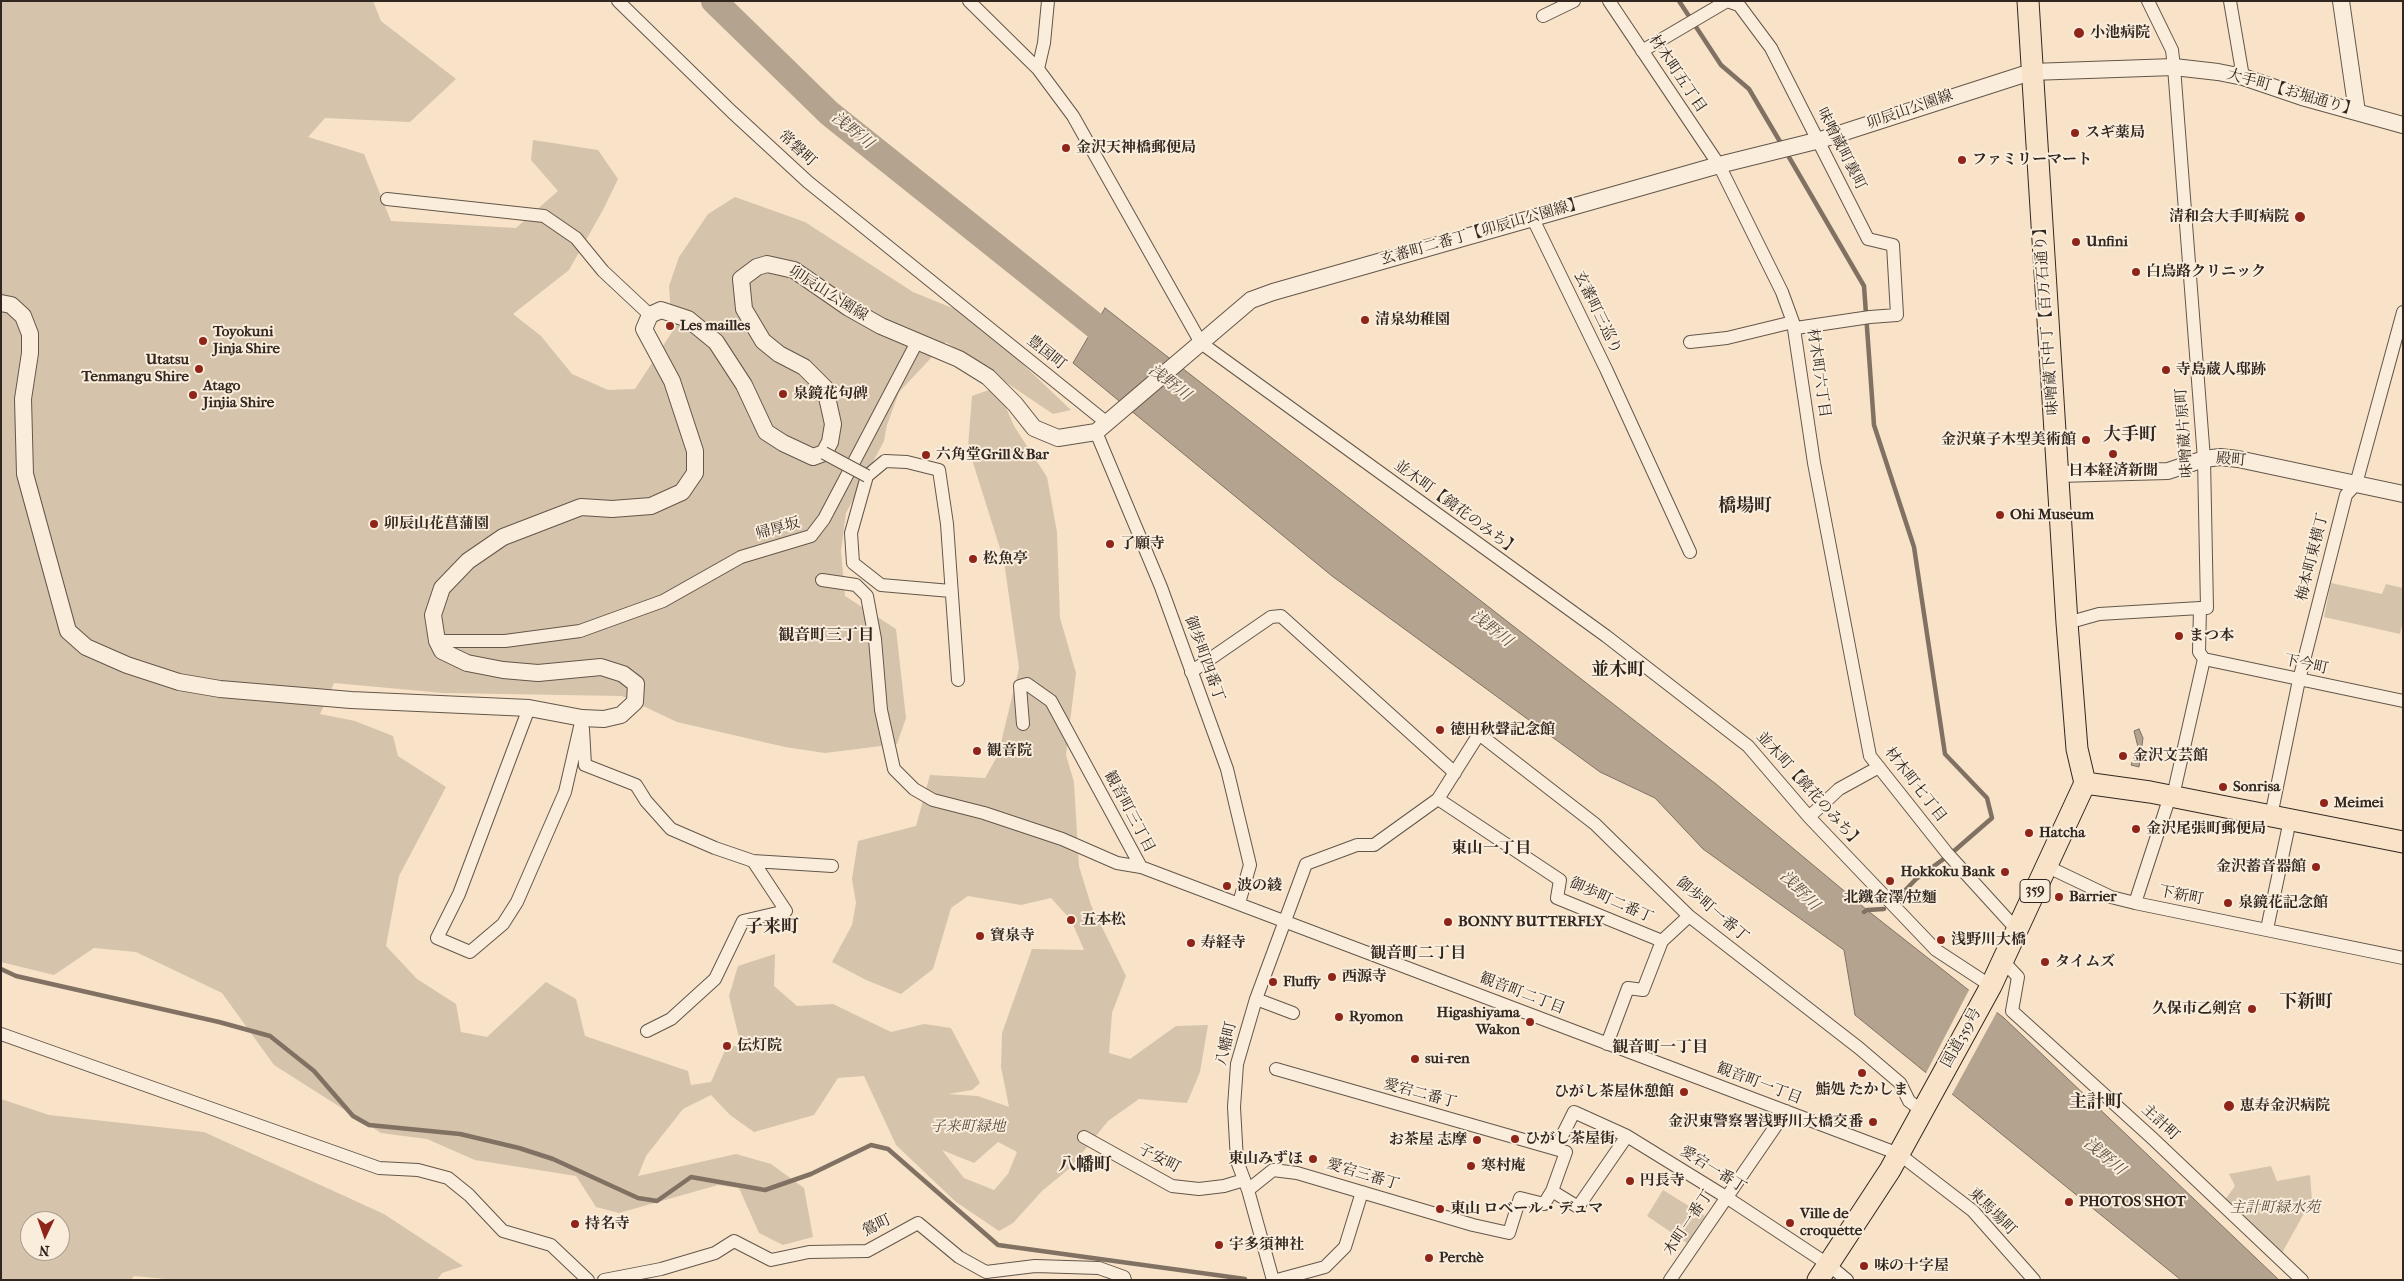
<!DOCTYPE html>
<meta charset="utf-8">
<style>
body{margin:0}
#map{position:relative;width:2404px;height:1281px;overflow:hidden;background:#f8e3c8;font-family:"IM FELL French Canon",serif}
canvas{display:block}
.frame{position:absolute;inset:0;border:2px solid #312720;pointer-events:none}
.north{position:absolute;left:20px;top:1211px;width:50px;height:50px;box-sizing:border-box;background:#faeddb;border:1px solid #aa9e90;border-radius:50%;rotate:183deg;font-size:14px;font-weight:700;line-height:20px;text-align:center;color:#312720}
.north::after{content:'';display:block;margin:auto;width:18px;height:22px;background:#8f2418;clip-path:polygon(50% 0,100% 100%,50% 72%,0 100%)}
</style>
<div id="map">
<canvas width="2404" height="1281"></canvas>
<div class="frame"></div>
<div class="north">N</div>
</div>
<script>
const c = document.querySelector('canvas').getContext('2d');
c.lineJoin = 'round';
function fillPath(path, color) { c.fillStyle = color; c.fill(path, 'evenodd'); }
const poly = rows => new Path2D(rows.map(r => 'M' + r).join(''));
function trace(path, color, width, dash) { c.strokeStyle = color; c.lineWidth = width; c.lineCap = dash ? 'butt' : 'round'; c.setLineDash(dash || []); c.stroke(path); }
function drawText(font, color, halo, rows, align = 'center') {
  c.font = font + ' "IM FELL French Canon","Noto Serif JP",serif'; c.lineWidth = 4; c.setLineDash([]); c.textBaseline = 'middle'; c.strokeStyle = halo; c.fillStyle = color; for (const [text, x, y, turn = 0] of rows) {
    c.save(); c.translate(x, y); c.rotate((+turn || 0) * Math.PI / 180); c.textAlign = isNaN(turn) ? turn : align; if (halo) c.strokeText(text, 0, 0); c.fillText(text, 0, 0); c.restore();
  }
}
fillPath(poly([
 [1,1,373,1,381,21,456,79,410,122,325,118,308,137,364,154,391,221,516,228,558,191,531,160,533,140,598,150,618,179,603,210,569,270,513,314,541,336,572,374,608,390,635,389,672,332,669,286,679,257,708,214,735,197,805,222,913,292,972,316,1071,410,1053,414,946,342,899,392,887,425,884,441,846,513,841,551,845,596,896,629,906,718,897,744,825,753,785,747,677,722,622,696,443,693,334,683,320,714,355,721,393,736,398,756,446,787,399,876,386,946,417,979,456,1004,461,1032,487,1037,546,982,576,999,585,1036,688,1071,691,1085,711,1082,727,1046,741,1046,729,996,738,966,775,954,774,986,797,1006,833,1004,891,1032,924,1024,951,1028,980,1083,972,1090,948,1094,978,1096,1009,1107,1001,1067,1002,1033,1032,949,1084,950,1071,920,1051,898,1021,905,968,896,951,908,933,969,901,994,866,980,832,962,852,925,856,903,852,879,858,841,916,826,930,775,985,778,998,755,1019,668,1004,561,968,447,972,396,997,387,1014,426,1047,477,1057,532,1060,618,1076,673,1066,755,1074,782,1079,866,1091,905,1126,976,1112,1013,1109,1053,1130,1059,1176,1026,1208,1025,1200,1072,1187,1103,1139,1099,1108,1121,1070,1168,1042,1191,1013,1223,999,1231,956,1202,896,1145,864,1076,838,1078,814,1115,754,1132,730,1115,711,1095,683,1109,646,1156,638,1176,736,1154,771,1164,804,1188,813,1237,783,1245,759,1233,739,1188,718,1185,619,1213,596,1207,576,1176,475,1160,427,1139,381,1133,274,1065,222,993,136,952,94,948,54,975,1,962],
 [998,1142,1017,1152,1008,1174,994,1190,964,1178,942,1150,974,1163],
 [2331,583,2382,594,2386,584,2403,588,2403,621,2400,634,2324,617],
 [1,1099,49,1115,204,1132,384,1214,463,1266,442,1273,437,1280,176,1280,134,1276,131,1280,1,1280],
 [30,1221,60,1221,60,1251,30,1251],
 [2271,1166,2277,1181,2310,1175,2312,1199,2282,1253,2224,1201,2235,1186,2229,1174],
 [1663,1190,1705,1216,1687,1243,1647,1216]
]), '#d6c3ab');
const water = poly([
 [1105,308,1716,784,1867,910,2004,1018,2279,1280,2181,1280,1855,1015,1844,950,1703,849,1655,798,1600,772,1332,576,1073,363,1105,308],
 [2139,729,2143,738,2139,767,2131,765,2138,747,2134,731,2139,729]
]);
fillPath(water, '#b4a38f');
trace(water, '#807163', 1);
fillPath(poly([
 [1970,988,1998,1010,1951,1096,1925,1075]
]), '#f8e3c8');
trace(poly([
 [1679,1,1721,65,1749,89,1782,145],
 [1786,152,1864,286,1874,425,1914,547,1945,754,1987,798,1992,818,1954,851],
 [1895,901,1916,879,1945,858],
 [1864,912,1867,910,1884,909],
 [1,969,16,976,219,1022,270,1036,314,1071,353,1116,369,1125,460,1134,519,1148,553,1159,638,1198,657,1201,691,1177,765,1190,811,1174,871,1145,888,1149,998,1245,1245,1279]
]), '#807163', 4.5);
trace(poly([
 [714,1,829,113,1123,348]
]), '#b4a38f', 26);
const minor = poly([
 [618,1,732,112,808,182,1107,423],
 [969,1,1038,69,1073,116,1201,343,1606,636,1748,746,1809,817,1936,950,1991,986],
 [1609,1,1719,165,1782,292,1793,322,1814,463,1870,756,1947,853,2018,931],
 [1727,1,1739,5,1771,48,1868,239,1893,245,1897,315,1870,317,1796,328],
 [2148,1,2172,50,2174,67,2204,459,2207,608,2200,608,2199,652,2204,659,2173,796],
 [2230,1,2243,77],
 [1543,16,1574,1],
 [1642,51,1727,1],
 [1038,69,1044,43,1048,1],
 [387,199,544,216,576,238,603,271,650,315],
 [1532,217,1606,369,1690,552],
 [1690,342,1727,338,1793,322],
 [1096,432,1161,587,1227,769,1250,865,1239,903],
 [822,580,856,585,867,596,875,639,881,710,894,769,914,789,933,800,984,813,1062,839,1117,863,1141,867,1899,1154,1973,1211,2034,1280],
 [951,591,881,585,853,563,851,533,867,476,885,461,907,462,939,470,947,524,958,680],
 [2067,623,2099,614,2200,608],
 [437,641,505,641,580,631,663,601,741,557,811,536,824,519,917,342],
 [2204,659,2403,701],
 [1191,672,1271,617,1281,616,1455,773],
 [529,708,459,894,437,938,470,952,503,924,517,902,565,792,582,718],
 [1023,724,1020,686,1027,684,1051,701,1141,867],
 [583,729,585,765,636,785,646,801,671,829,715,848,753,861,786,911,743,921,715,979,671,1019,647,1031],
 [1438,799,1560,880,1557,898,1662,941],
 [2271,816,2299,680,2346,495,2356,484,2403,312],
 [1809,817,1839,789,1879,767],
 [753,861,832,866],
 [2046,866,2111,897,2135,903,2403,958],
 [2135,903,2170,796],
 [2267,929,2290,820],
 [2004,962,2018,977,2012,1011,2151,1137,2302,1280],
 [1256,999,1293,1013],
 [1,1034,379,1168,418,1170,448,1178,469,1195,503,1231,551,1245,588,1280],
 [1607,1044,1628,988,1643,990,1662,941,1689,916],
 [1276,1069,1566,1152,1552,1191],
 [1084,1137,1172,1186,1199,1189,1224,1186,1244,1180],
 [1556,1148,1574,1112,1627,1136,1726,1197,1829,1265,1847,1280],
 [1248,1190,1273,1170,1297,1173,1473,1225,1509,1233,1520,1198,1544,1204,1552,1191,1578,1207,1627,1136],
 [604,1280,661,1269,715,1253,734,1241,771,1260,809,1252,867,1251,918,1223,959,1257,986,1272,1035,1266,1099,1268,1124,1277,1125,1280],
 [1273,1280,1248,1190,1237,1161,1234,1107,1237,1064,1256,999,1306,864,1357,845,1374,845,1438,799,1479,734,1595,824,1689,916,1859,1048,1900,1083,1909,1101,1922,1111],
 [1277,1280,1325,1267,1345,1247,1362,1192],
 [1670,1280,1786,1111]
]);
const tertiary = poly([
 [2341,1,2357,112],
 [1,303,11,305,23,316,30,334,30,353,23,399,25,474,68,631,86,647,127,665,179,682,220,689,351,700,529,708,582,718,604,719,621,715,635,702,636,684,623,674,601,667,538,673,503,670,467,663,442,651,437,641,433,615,442,588,468,561,503,537,581,507,612,509,651,506,682,492,695,473,695,451,672,381,644,329,650,315,661,310,688,319,716,342,744,385,766,432,783,443,813,457,824,453,830,442,833,424,825,388,804,367,779,354,763,341,744,309,741,279,757,267,767,264,794,270,849,308,881,326,959,359,988,377,1015,404,1034,428,1058,438,1096,432,1251,300,1273,292,1719,165,1820,140,2031,72,2174,67,2218,72,2243,77,2302,97,2403,125],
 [2058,474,2168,471,2204,459,2220,457,2238,459,2403,494]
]);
const trunk = poly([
 [2028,1,2067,623,2077,749,2085,783],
 [2085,783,2150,792,2403,842],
 [1818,1280,1890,1170,1991,986,2085,783]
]);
trace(minor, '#63564a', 14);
trace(tertiary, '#63564a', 18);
trace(trunk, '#312720', 23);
trace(minor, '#faeddb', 12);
trace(tertiary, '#faeddb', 16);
trace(trunk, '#f8e3c8', 21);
const minorBridge = poly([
 [824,453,867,476]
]);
trace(minorBridge, '#63564a', 14, []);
trace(minorBridge, '#faeddb', 12);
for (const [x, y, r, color] of [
 [2079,33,6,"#8f2418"],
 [2075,133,5,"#8f2418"],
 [1066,148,5,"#8f2418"],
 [1962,160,5,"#8f2418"],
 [2300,217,6,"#8f2418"],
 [2076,242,5,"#8f2418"],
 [2136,272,5,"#8f2418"],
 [1365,320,5,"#8f2418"],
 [670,326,5,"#8f2418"],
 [203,341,5,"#8f2418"],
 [199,369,5,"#8f2418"],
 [2166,370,5,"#8f2418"],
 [783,394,5,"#8f2418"],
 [193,395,5,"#8f2418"],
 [2086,440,5,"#8f2418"],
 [2113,454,5,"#8f2418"],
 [926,455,5,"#8f2418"],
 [2000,515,5,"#8f2418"],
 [374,524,5,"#8f2418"],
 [1110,544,5,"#8f2418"],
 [973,559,5,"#8f2418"],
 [2179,636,5,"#8f2418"],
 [1440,730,5,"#8f2418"],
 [977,751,5,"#8f2418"],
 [2123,756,5,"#8f2418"],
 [2223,787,5,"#8f2418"],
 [2324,803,5,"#8f2418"],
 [2136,829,5,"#8f2418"],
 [2029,833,5,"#8f2418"],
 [2316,867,5,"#8f2418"],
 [2005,872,5,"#8f2418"],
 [1890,881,5,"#8f2418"],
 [1227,886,5,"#8f2418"],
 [2059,897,5,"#8f2418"],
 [2228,903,5,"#8f2418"],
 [1071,920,5,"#8f2418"],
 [1448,922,5,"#8f2418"],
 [980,936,5,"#8f2418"],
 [1941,940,5,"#8f2418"],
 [1191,943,5,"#8f2418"],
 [2045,962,5,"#8f2418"],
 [1332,977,5,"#8f2418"],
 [1273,982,5,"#8f2418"],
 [2252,1009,5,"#8f2418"],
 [1339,1017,5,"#8f2418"],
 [1530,1022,5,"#8f2418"],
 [727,1046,5,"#8f2418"],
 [1415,1059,5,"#8f2418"],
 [1862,1073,5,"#8f2418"],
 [1684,1092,5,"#8f2418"],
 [2229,1106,6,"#8f2418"],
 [1873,1122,5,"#8f2418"],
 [1515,1139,5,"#8f2418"],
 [1477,1140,5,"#8f2418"],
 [1313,1159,5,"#8f2418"],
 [1471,1166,5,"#8f2418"],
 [1630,1181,5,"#8f2418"],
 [2069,1202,5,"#8f2418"],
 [1440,1209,5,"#8f2418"],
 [1790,1223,5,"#8f2418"],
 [575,1224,5,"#8f2418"],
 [1219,1245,5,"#8f2418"],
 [1429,1258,5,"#8f2418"],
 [1864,1266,5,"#8f2418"]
]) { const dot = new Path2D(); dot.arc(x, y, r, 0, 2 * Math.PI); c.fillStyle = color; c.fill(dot); trace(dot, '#faeddb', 2); }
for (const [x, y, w] of [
 [2035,891,30]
]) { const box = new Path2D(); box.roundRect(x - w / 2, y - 11.5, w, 23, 4); c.fillStyle = '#faeddb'; c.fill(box); trace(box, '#312720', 1); }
drawText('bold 14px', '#312720', null, [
 ["359",2035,891]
]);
drawText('bold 15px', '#312720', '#faeddb', [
 ["小池病院",2090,33],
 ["スギ薬局",2085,133],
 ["金沢天神橋郵便局",1076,148],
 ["ファミリーマート",1972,160],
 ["清和会大手町病院",2289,217,"right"],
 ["Unfini",2086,242],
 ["白鳥路クリニック",2146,272],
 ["清泉幼稚園",1375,320],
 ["Les mailles",680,326],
 ["Toyokuni",213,332],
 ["Jinja Shire",213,349],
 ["Utatsu",189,360,"right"],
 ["Tenmangu Shire",189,377,"right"],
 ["寺島蔵人邸跡",2176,370],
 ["Atago",203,386],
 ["Jinjia Shire",203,403],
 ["泉鏡花句碑",793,394],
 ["金沢菓子木型美術館",2076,440,"right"],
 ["六角堂Grill＆Bar",936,455],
 ["日本経済新聞",2113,471,"center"],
 ["Ohi Museum",2010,515],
 ["卯辰山花菖蒲園",384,524],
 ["了願寺",1120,544],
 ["松魚亭",983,559],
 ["まつ本",2189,636],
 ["徳田秋聲記念館",1450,730],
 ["観音院",987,751],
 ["金沢文芸館",2133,756],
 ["Sonrisa",2233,787],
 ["Meimei",2334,803],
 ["金沢尾張町郵便局",2146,829],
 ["Hatcha",2039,833],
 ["金沢蓄音器館",2306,867,"right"],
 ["Hokkoku Bank",1995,872,"right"],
 ["波の綾",1237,886],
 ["Barrier",2069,897],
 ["北鐵金澤/拉麵",1890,898,"center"],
 ["泉鏡花記念館",2238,903],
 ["五本松",1081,920],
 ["BONNY BUTTERFLY",1458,922],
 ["寶泉寺",990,936],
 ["浅野川大橋",1951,940],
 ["寿経寺",1201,943],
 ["タイムズ",2055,962],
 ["西源寺",1342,977],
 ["Fluffy",1283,982],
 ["久保市乙剣宮",2242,1009,"right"],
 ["Higashiyama",1520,1013,"right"],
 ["Wakon",1520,1030,"right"],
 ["Ryomon",1349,1017],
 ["伝灯院",737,1046],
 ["sui-ren",1425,1059],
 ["鮨処 たかしま",1862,1090,"center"],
 ["ひがし茶屋休憩館",1674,1092,"right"],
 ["恵寿金沢病院",2240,1106],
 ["金沢東警察署浅野川大橋交番",1863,1122,"right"],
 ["ひがし茶屋街",1525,1139],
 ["お茶屋 志摩",1467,1140,"right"],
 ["東山みずほ",1303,1159,"right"],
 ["寒村庵",1481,1166],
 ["円長寺",1640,1181],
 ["PHOTOS SHOT",2079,1202],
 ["東山 ロベール・デュマ",1450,1209],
 ["Ville de",1800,1214],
 ["croquette",1800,1231],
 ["持名寺",585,1224],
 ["宇多須神社",1229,1245],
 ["Perchè",1439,1258],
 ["味の十字屋",1874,1266]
], 'left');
drawText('15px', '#312720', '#faeddb', [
 ["材木町五丁目",1677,74,56],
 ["大手町【お堀通り】",2292,93,16],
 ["卯辰山公園線",1910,110,-19],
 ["常磐町",797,149,43],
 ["味噌蔵町裏町",1841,149,63],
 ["玄蕃町二番丁【卯辰山公園線】",1482,232,-16],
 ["卯辰山公園線",828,294,32],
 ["玄蕃町三巡り",1597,313,64],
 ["味噌蔵下中丁【百万石通り】",2047,318,-94],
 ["豊国町",1046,353,39],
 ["材木町六丁目",1818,373,82],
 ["味噌蔵片原町",2185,433,-94],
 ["殿町",2231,460,5],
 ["並木町【鏡花のみち】",1456,508,36],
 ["帰厚坂",778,529,-16],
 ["梅本町東横丁",2313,557,-76],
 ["御歩町四番丁",1204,659,70],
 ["下今町",2306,665,12],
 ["材木町七丁目",1915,785,52],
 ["並木町【鏡花のみち】",1809,790,48],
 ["観音町三丁目",1129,812,62],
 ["下新町",2181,896,11],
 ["御歩町二番丁",1611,901,24],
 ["御歩町一番丁",1712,910,41],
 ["観音町二丁目",1522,994,21],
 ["国道359号",1962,1038,-61],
 ["八幡町",1227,1044,-77],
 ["観音町一丁目",1759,1084,21],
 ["愛宕二番丁",1420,1094,15],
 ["主計町",2160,1123,43],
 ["子安町",1159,1159,27],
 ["愛宕一番丁",1713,1170,32],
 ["愛宕三番丁",1363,1175,17],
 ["東馬場町",1992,1212,45],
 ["木町一番丁",1689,1223,-56],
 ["鶯町",877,1226,-26]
]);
drawText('italic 15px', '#5a4e43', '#faeddb', [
 ["子来町緑地",968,1127],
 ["主計町緑水苑",2275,1208]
]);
drawText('italic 16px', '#5f5247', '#faeddb', [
 ["浅野川",852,131,39],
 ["浅野川",1169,383,37],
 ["浅野川",1491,629,38],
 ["浅野川",1799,891,45],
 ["浅野川",2104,1157,40]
]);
drawText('bold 16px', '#312720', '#faeddb', [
 ["観音町三丁目",826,636],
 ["東山一丁目",1491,849],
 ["観音町二丁目",1418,954],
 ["観音町一丁目",1660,1048]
]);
drawText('bold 18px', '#312720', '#faeddb', [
 ["大手町",2130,436],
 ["橋場町",1745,507],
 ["並木町",1618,671],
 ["子来町",772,928],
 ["下新町",2306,1003],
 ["主計町",2096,1103],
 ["八幡町",1085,1166]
]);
</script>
